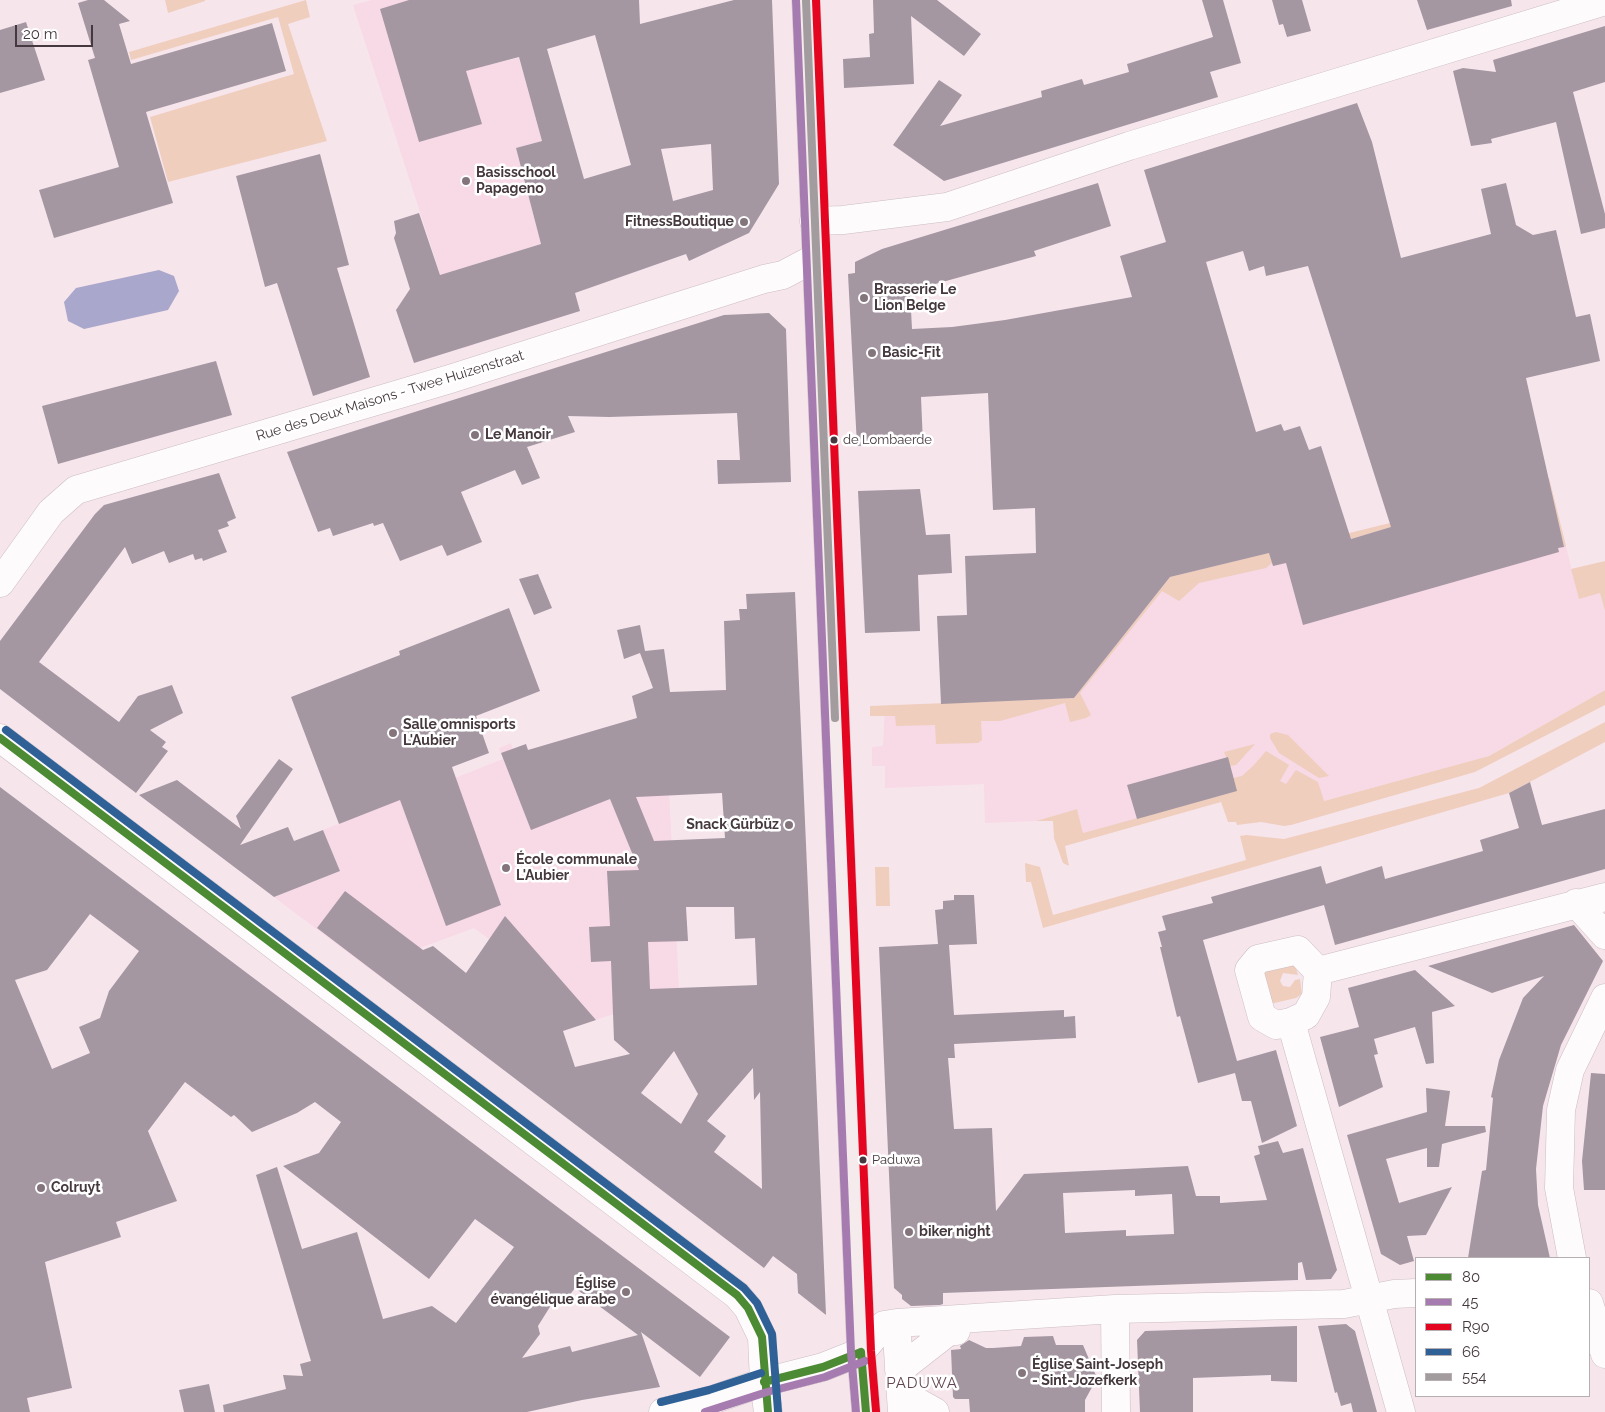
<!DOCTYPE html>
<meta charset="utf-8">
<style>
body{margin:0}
#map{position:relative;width:1605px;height:1412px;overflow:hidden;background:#f7e5ec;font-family:Raleway,sans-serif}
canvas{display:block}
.legend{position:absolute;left:1415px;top:1257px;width:175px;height:140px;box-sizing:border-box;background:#fff;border:1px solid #b5afb2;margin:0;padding:6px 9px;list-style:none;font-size:15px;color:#45383e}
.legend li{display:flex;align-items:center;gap:10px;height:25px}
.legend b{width:25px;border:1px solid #b5afb2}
.scale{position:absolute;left:15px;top:25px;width:78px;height:22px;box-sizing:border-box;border:2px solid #45383e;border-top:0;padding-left:6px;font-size:15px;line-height:18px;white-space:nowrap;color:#45383e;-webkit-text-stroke:4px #fff;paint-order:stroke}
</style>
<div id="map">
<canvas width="1605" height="1412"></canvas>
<ul class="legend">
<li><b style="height:6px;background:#4c8b33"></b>80</li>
<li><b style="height:6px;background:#a67cb0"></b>45</li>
<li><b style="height:6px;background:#e40521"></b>R90</li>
<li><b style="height:6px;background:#306196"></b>66</li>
<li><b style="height:6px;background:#a29c9e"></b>554</li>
</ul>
<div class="scale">20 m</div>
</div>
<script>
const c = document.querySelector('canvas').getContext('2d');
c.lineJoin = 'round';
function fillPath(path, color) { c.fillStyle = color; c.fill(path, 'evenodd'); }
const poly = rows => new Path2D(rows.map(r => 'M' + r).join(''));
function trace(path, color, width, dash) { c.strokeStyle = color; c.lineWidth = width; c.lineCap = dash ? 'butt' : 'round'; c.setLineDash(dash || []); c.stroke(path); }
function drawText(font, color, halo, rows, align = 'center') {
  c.font = font + ' Raleway,sans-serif'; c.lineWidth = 5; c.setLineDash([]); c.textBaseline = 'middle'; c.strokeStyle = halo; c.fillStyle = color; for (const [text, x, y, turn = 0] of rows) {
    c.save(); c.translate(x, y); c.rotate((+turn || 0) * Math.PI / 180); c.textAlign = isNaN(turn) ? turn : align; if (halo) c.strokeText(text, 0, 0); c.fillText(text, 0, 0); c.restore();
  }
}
fillPath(poly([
 [372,0,476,0,492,64,519,58,542,141,516,148,541,244,475,264,464,315,474,345,464,348,353,5],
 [1549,478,1579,599,1600,592,1605,611,1605,690,1489,756,1243,823,1237,792,1083,833,1077,809,1036,821,985,823,984,784,885,788,885,766,872,766,872,747,883,746,885,706,1074,698,1170,577,1431,513],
 [665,710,680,1010,614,1014,570,1028,489,939,474,928,409,952,387,982,274,897,340,871,323,830,503,759,499,748,511,743,513,749,526,744,528,750]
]), '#f8d9e6');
fillPath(poly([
 [165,0,205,0,205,1,168,13],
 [306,0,310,17,288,24,327,141,168,182,150,117,294,74,278,17,131,60,129,52],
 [1549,478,1566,546,1564,547,1540,485,1284,558,1270,554,1272,563,1266,568,1199,583,1179,601,1162,591,1080,693,1091,715,1086,718,1070,722,1065,703,1000,721,981,721,982,740,978,743,936,744,935,725,896,726,895,716,870,716,870,706,1074,698,1170,577,1431,513,1431,508],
 [1605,561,1605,611,1600,593,1579,599,1571,569],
 [1605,690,1605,705,1475,772,1291,825,1284,826,1261,822,1237,825,1236,822,1228,822,1221,802,1065,846,1069,866,1063,863,1054,838,1053,821,1036,821,1077,809,1083,833,1236,791,1233,778,1242,776,1254,765,1266,751,1289,765,1280,781,1286,784,1296,770,1318,782,1324,801,1489,756],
 [1605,722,1605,742,1509,793,1043,928,1031,882,1026,882,1025,863,1040,867,1053,915,1246,860,1240,836,1246,835,1284,839,1479,788],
 [1276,732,1288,735,1329,776,1319,778,1279,753,1270,738,1270,734],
 [1255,744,1236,765,1230,766,1224,752],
 [875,867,889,867,890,906,876,906],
 [1295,965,1298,975,1283,973,1280,981,1283,986,1290,987,1295,980,1300,979,1302,994,1296,998,1270,1004,1260,970]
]), '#efcebe');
fillPath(poly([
 [159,270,174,276,179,291,168,310,84,329,68,321,64,302,76,288]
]), '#a9a7cb');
fillPath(poly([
 [88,0,104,0,130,21,119,24,131,64,272,23,286,71,146,112,173,203,54,238,39,190,119,167,88,60,95,58,78,3],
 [409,0,639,0,640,24,734,0,772,0,779,184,749,233,689,261,686,254,575,293,580,311,414,363,396,310,410,289,394,238,396,233,394,221,419,213,440,275,541,244,516,148,542,141,519,57,466,71,482,124,419,142,380,9],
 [595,35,631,165,584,179,547,49],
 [711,144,713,190,673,201,661,149],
 [873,0,937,0,981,34,964,56,911,16,914,84,844,88,843,59,870,57,869,34,874,33],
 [1202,0,1223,0,1241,63,1210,72,1218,97,944,181,893,145,939,80,962,95,940,126,1042,97,1041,91,1082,79,1084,85,1129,72,1127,64,1213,37],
 [1272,0,1302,0,1311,31,1287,37,1283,24,1279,25],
 [1417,0,1511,0,1512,6,1427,30],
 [26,22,45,80,0,93,0,30],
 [1605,26,1605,82,1573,92,1605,214,1605,228,1581,234,1556,122,1491,139,1492,143,1471,146,1453,71,1463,68,1496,72,1493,60],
 [1357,103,1372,142,1401,258,1491,234,1481,189,1506,183,1516,225,1533,235,1556,230,1576,317,1590,314,1600,361,1526,378,1564,547,1558,548,1559,552,1303,625,1286,563,1273,566,1269,553,1170,577,1074,698,941,704,937,616,967,615,965,556,1036,553,1035,508,993,510,988,393,921,397,923,444,857,446,848,274,855,273,855,262,882,249,1098,183,1111,226,1034,251,1036,256,910,291,912,329,952,327,1005,320,1132,297,1120,256,1166,242,1144,170],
 [1243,251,1249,271,1264,266,1266,276,1308,266,1391,527,1351,539,1321,446,1309,450,1300,426,1284,431,1281,424,1256,432,1206,262],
 [320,154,349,265,337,268,370,377,313,396,277,283,265,287,236,176],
 [769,313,786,329,791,482,718,484,717,460,740,460,737,413,609,417,568,416,575,432,527,447,540,478,522,485,515,470,461,492,482,542,447,556,442,545,400,561,383,523,374,526,373,523,333,536,330,528,318,532,287,452,724,315],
 [216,361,232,415,58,464,42,406],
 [219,473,236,518,227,522,229,526,218,530,227,552,203,561,202,558,195,560,193,554,169,563,164,551,132,564,125,547,39,662,119,722,138,696,172,685,183,713,150,730,166,742,162,747,168,751,136,793,0,689,0,641,95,514,104,505],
 [920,489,926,535,950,534,952,573,918,575,920,631,865,633,858,491],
 [538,574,552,608,534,615,519,579],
 [795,592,813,1005,826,1315,798,1293,797,1274,773,1256,764,1268,317,928,345,891,423,950,433,946,466,973,505,916,596,1020,563,1031,575,1067,630,1054,614,1040,611,961,591,962,589,927,610,926,607,871,639,870,610,799,531,830,501,753,526,744,528,750,637,718,632,696,653,688,640,653,624,659,617,630,640,625,645,651,664,649,670,692,726,690,724,621,740,620,739,609,747,609,746,594],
 [722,793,725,838,654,841,636,797],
 [686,907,734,907,735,939,755,938,757,985,650,989,648,942,688,941],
 [674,1051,698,1094,681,1124,641,1093],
 [753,1068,754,1100,760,1092,762,1189,714,1152,726,1136,707,1121],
 [509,608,540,691,476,716,489,753,452,767,501,905,446,926,400,800,339,824,291,697,400,655,399,651],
 [1228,757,1237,791,1137,819,1127,785],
 [279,759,293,769,240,845,288,827,294,841,323,830,340,871,274,897,139,795,177,780,241,829,236,816],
 [1530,782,1542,825,1605,809,1605,869,1335,945,1324,905,1203,940,1237,1061,1276,1050,1297,1126,1262,1143,1251,1101,1242,1101,1235,1073,1198,1083,1180,1016,1177,1017,1160,947,1162,947,1158,932,1166,930,1162,916,1213,903,1211,897,1321,866,1326,884,1382,866,1385,879,1483,851,1480,840,1519,828,1509,793],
 [0,787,730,1337,700,1377,641,1332,660,1387,582,1400,527,1412,224,1412,223,1405,286,1389,283,1375,303,1376,300,1364,311,1361,256,1175,277,1167,302,1249,357,1232,383,1319,432,1306,456,1323,514,1247,475,1219,429,1279,283,1166,319,1153,341,1122,315,1102,297,1113,252,1132,234,1115,231,1117,185,1082,148,1131,177,1201,116,1222,121,1237,45,1262,72,1388,27,1398,30,1412,0,1412],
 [90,914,139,951,109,991,100,1018,79,1027,90,1053,52,1069,15,980,47,970],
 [575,1288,638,1335,572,1352,570,1346,522,1358,540,1334,538,1326,558,1294,566,1300],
 [954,895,974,895,977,944,949,945,954,1015,1064,1010,1064,1017,1075,1016,1076,1038,954,1044,955,1058,948,1058,954,1129,992,1128,996,1211,1024,1174,1188,1166,1196,1196,1220,1196,1220,1203,1267,1200,1254,1156,1260,1154,1258,1146,1278,1141,1283,1153,1303,1148,1337,1270,1331,1279,1306,1280,1302,1262,1298,1263,1298,1280,943,1293,943,1304,940,1305,911,1306,902,1299,902,1295,894,1288,879,947,938,944,935,910,943,909,943,901,954,900],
 [1135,1190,1135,1196,1172,1194,1174,1234,1126,1236,1126,1230,1065,1233,1063,1193],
 [1574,925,1603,961,1561,1045,1543,1106,1536,1169,1538,1205,1550,1258,1468,1258,1482,1171,1486,1170,1493,1098,1491,1097,1499,1060,1523,998,1544,976,1492,993,1428,966],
 [1415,970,1455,1006,1432,1012,1434,1063,1426,1064,1415,1027,1374,1039,1378,1054,1374,1055,1383,1087,1339,1107,1320,1037,1359,1027,1348,988],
 [1591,1073,1605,1074,1605,1190,1584,1190,1582,1161],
 [1426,1088,1450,1091,1445,1126,1485,1126,1486,1132,1442,1144,1439,1167,1427,1167,1427,1148,1386,1159,1399,1203,1452,1187,1426,1235,1407,1236,1414,1261,1400,1265,1381,1254,1347,1135,1427,1112],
 [1346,1324,1355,1331,1377,1412,1353,1412,1351,1403,1341,1406,1337,1392,1335,1393,1318,1326],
 [1297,1326,1297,1382,1271,1381,1271,1375,1193,1378,1193,1412,1140,1412,1137,1340,1145,1331],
 [1053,1336,1056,1345,1083,1345,1097,1378,1085,1400,1085,1412,970,1412,969,1399,955,1399,953,1397,951,1350,961,1349,960,1346,969,1340,986,1348,993,1348,1021,1346,1024,1337],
 [209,1384,215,1412,184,1412,179,1390]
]), '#a497a2');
const street = poly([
 [814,221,843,220,947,207,1129,146,1605,1],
 [0,583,51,512,76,490,450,379,764,279,783,275,815,258],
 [0,738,737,1295,748,1308,762,1337,764,1382],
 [1576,903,1605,935],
 [1298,950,1318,971,1316,997,1306,1015,1291,1022,1276,1025,1262,1017,1249,970,1258,959,1298,950],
 [1318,971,1605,897],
 [1291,1022,1401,1412],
 [1572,1258,1559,1188,1561,1110,1570,1070,1605,998],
 [1589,1303,1605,1354],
 [1115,1309,1116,1412],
 [897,1335,902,1412],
 [861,1352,884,1325,897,1323,1115,1309,1344,1304,1394,1294,1416,1293],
 [899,1370,949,1331,956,1331],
 [901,1393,935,1412]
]);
const secondary = poly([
 [764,1382,768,1412],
 [663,1412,712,1400,764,1382,823,1367,861,1352]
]);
const primary = poly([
 [806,0,861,1352,866,1412]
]);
trace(street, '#cbbdc3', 29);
trace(secondary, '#cbbdc3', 29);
trace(primary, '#cfc6ca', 29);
trace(street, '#fefbfc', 28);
trace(secondary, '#fefbfc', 28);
trace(primary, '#f5ebec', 28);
trace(poly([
 [0,738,737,1295,748,1308,762,1337,768,1412],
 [861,1352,866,1412],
 [764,1382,823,1367,861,1352]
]), '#4c8b33', 8);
trace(poly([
 [796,0,851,1352,856,1412],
 [705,1412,767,1392,825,1377,865,1361]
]), '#a67cb0', 8);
trace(poly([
 [816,0,871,1351,876,1411]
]), '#e40521', 8);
trace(poly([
 [6,730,744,1288,757,1303,772,1334,778,1411],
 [661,1402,709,1390,761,1373]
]), '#306196', 8);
trace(poly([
 [806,0,835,718]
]), '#a29c9e', 8);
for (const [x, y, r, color] of [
 [466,181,5,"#83757b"],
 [744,222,5,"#83757b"],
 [864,298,5,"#83757b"],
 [872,353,5,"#83757b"],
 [475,435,5,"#83757b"],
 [834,440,4.5,"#45383e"],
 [393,733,5,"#83757b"],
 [789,825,5,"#83757b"],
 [506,868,5,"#83757b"],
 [863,1160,4.5,"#45383e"],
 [41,1188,5,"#83757b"],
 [909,1232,5,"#83757b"],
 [626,1292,5,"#83757b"],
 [1022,1373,5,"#83757b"]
]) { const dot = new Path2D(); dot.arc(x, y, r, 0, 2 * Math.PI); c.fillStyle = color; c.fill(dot); trace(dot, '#fff', 2); }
drawText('13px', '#45383e', '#fff', [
 ["de Lombaerde",843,440],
 ["Paduwa",872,1160]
], 'left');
drawText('bold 14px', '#45383e', '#fff', [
 ["Basisschool",476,173],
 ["Papageno",476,189],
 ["FitnessBoutique",734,222,"right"],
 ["Brasserie Le",874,290],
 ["Lion Belge",874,306],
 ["Basic-Fit",882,353],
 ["Le Manoir",485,435],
 ["Salle omnisports",403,725],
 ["L'Aubier",403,741],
 ["Snack Gürbüz",779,825,"right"],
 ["École communale",516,860],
 ["L'Aubier",516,876],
 ["Colruyt",51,1188],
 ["biker night",919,1232],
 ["Église",616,1284,"right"],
 ["évangélique arabe",616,1300,"right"],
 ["Église Saint-Joseph",1032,1365],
 ["- Sint-Jozefkerk",1032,1381]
], 'left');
drawText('14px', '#45383e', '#fff', [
 ["Rue des Deux Maisons - Twee Huizenstraat",390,396,-17]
]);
c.letterSpacing = '1px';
drawText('15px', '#614652', '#fff', [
 ["PADUWA",922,1383]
]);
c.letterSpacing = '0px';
</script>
